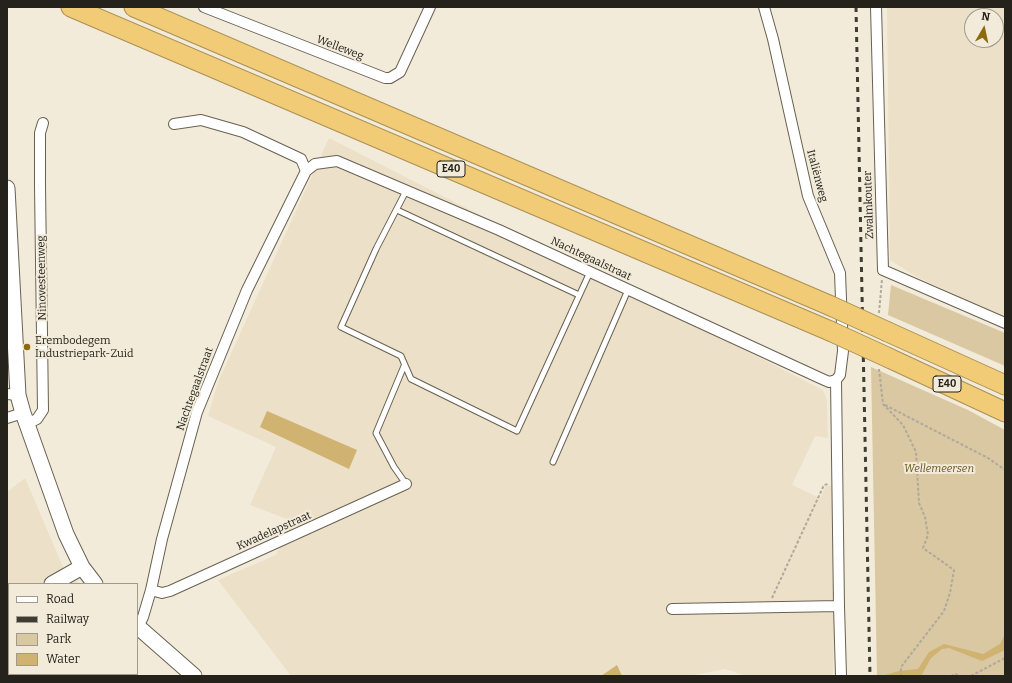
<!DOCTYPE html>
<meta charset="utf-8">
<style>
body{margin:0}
#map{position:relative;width:1012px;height:683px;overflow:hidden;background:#f3ebda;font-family:Bitter,serif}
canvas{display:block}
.frame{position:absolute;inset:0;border:8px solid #25221b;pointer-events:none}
.legend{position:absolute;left:8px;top:583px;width:130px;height:92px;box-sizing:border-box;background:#f3ebda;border:1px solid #a19b8e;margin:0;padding:5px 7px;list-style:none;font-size:12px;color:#25221b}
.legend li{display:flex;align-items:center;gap:8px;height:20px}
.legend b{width:20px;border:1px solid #a19b8e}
.north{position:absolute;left:964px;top:8px;width:40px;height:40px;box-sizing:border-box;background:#f3ebda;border:1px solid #a19b8e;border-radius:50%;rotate:9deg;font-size:11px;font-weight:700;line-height:16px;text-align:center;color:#25221b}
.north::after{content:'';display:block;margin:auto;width:14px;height:18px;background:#8c6b0d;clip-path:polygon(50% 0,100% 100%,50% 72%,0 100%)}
</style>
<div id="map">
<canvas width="1012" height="683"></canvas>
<div class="frame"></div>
<ul class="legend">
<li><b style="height:5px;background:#fff"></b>Road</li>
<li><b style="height:5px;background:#3f3c33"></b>Railway</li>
<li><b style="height:11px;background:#d9c8a1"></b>Park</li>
<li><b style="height:11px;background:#d0b271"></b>Water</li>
</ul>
<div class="north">N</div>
</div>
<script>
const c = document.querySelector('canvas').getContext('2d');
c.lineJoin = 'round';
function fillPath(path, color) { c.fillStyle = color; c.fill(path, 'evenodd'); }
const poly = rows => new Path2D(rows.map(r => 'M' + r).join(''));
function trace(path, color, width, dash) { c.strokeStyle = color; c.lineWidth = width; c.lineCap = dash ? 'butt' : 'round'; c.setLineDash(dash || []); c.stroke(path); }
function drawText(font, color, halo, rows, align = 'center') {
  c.font = font + ' Bitter,serif'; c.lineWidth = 4; c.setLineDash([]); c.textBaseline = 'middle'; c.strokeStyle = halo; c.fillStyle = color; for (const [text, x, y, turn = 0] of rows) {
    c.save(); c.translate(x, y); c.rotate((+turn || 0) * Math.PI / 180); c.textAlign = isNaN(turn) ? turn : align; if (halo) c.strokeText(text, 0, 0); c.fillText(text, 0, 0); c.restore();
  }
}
fillPath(poly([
 [887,7,1005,7,1005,318,917,277,890,260],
 [972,16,996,16,996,40,972,40],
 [329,138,823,390,827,400,828,438,815,436,792,485,820,498,826,486,832,485,834,637,833,676,746,676,725,669,689,676,291,676,218,580,276,555,292,521,250,505,276,447,208,416,218,382],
 [25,478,63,567,79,584,9,584,9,674,111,674,109,676,7,676,7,492]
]), '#ece0c8');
fillPath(poly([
 [891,285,1005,333,1005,366,888,315],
 [871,367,968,410,1005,430,1005,676,877,676]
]), '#d9c8a1');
fillPath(poly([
 [267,411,357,450,349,469,260,427],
 [1005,634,1005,650,982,661,949,648,942,649,931,658,921,676,882,676,899,671,918,669,929,652,944,644,983,654,1000,644],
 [617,665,622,676,601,676]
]), '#d0b271');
const lane = poly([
 [406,191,376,249,341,327,401,356,411,379,517,431,590,272],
 [397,210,579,295],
 [404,366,376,433,394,467,406,484],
 [553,462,628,290]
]);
const street = poly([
 [204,7,385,78,390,78,400,72,430,7],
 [876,7,883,270,1005,323],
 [174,124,201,120,243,132,301,159,306,171],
 [7,394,18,395],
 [7,418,23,413],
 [27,424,37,419,43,410,40,186,40,133,43,123],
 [151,590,162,593,170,591,406,484],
 [839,606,841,676],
 [672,609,839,606,836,380],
 [138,627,143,617,151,590,162,539,197,412,247,290,306,171,315,164,337,161,499,230,820,378,829,382,836,380,840,375,843,351,840,273,808,196,773,39,764,7]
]);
const secondary = poly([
 [7,188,18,395,23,413,66,534,82,567,95,584],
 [52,584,82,567],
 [7,609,9,609],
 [137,626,194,676]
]);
const highway = poly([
 [71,7,830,331],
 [134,7,831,306],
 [888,332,1005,385],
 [889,358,1005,412]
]);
trace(lane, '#686152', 7);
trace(street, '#686152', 12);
trace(secondary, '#686152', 17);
trace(highway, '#aa9056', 21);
trace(poly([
 [879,313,882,279],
 [879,369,883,404,903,425,916,452,919,503,925,517,928,535,923,548,954,570,950,593,944,611,901,667,901,676],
 [885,405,988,458,1005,470],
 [772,598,824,485,828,484],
 [101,676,103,674],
 [951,676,956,674,958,676],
 [971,676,1005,658]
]), '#afa99b', 2, [3, 2]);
trace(lane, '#fff', 5);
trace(street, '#fff', 10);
trace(secondary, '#fff', 15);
trace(highway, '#f1cb75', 19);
trace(poly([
 [856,7,870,676]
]), '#3f3c33', 3, [5, 5]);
const highwayBridge = poly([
 [831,306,888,332],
 [830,331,889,358]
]);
trace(highwayBridge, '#aa9056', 21, []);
trace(highwayBridge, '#f1cb75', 19);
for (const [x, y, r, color] of [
 [27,347,4,"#8c6b0d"]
]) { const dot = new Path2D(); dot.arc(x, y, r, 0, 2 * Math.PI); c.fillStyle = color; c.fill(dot); trace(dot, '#f3ebda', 1.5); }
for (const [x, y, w] of [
 [451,169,28],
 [947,384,28]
]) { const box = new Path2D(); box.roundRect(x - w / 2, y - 8, w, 16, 3); c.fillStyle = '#f3ebda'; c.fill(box); trace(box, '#25221b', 1); }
drawText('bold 10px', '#25221b', null, [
 ["E40",451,169],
 ["E40",947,384]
]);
drawText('11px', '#25221b', '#f3ebda', [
 ["Welleweg",340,48,21],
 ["Italiënweg",817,176,75],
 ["Zwalmkouter",869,205,-92],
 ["Nachtegaalstraat",591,259,25],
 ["Ninovesteenweg",42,278,-91],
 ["Nachtegaalstraat",195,389,-70],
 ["Kwadelapstraat",274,531,-24]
]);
drawText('11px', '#25221b', '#f3ebda', [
 ["Erembodegem",35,341],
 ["Industriepark-Zuid",35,354]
], 'left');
drawText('italic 11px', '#6a5523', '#f3ebda', [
 ["Wellemeersen",939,469]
]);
</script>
